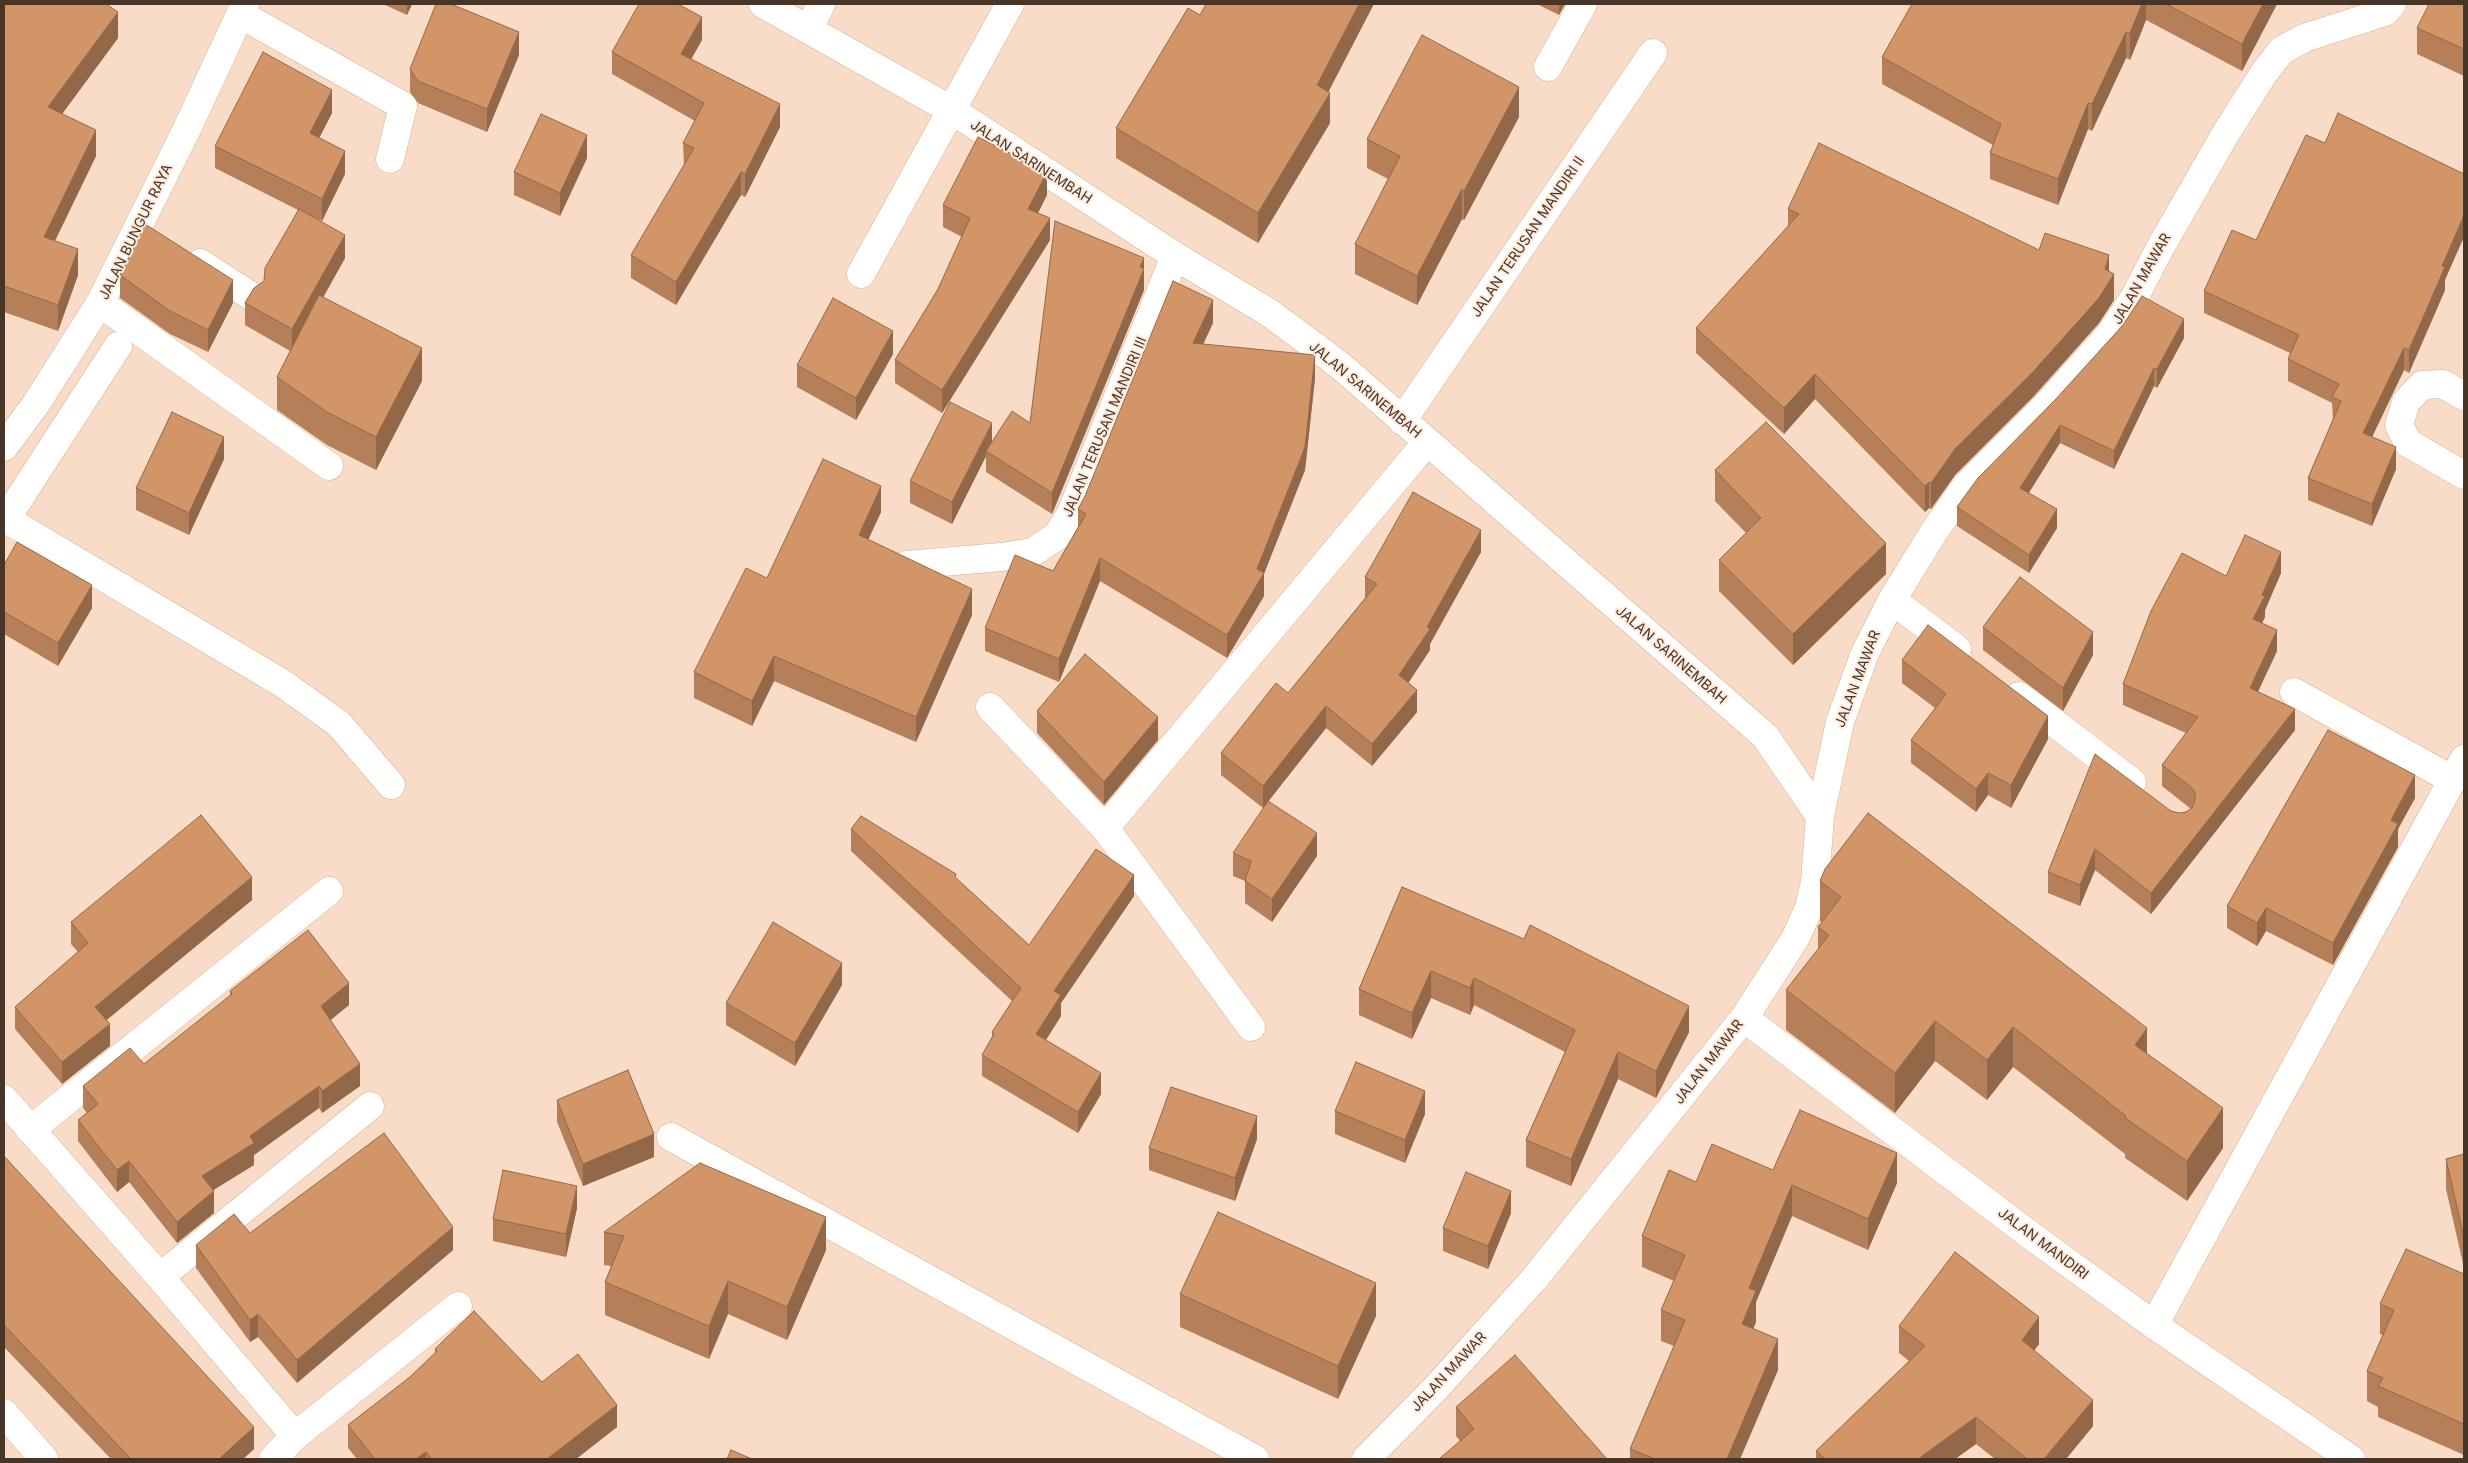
<!DOCTYPE html>
<style>
body{margin:0}
#map{position:relative;width:2468px;height:1463px;overflow:hidden;background:#f9dcc7;font-family:Inter,sans-serif}
canvas{display:block}
.frame{position:absolute;inset:0;border:5px solid #473527;pointer-events:none}
</style>
<div id="map">
<canvas width="2468" height="1463"></canvas>
<div class="frame"></div>
</div>
<script>
const c = document.querySelector('canvas').getContext('2d');
c.lineJoin = 'round';
const poly = rows => new Path2D(rows.map(r => 'M' + r).join(''));
function trace(path, color, width, dash) { c.strokeStyle = color; c.lineWidth = width; c.lineCap = dash ? 'butt' : 'round'; c.setLineDash(dash || []); c.stroke(path); }
function fillPath(path, color) { c.fillStyle = color; c.fill(path, 'evenodd'); }
function drawText(font, color, halo, rows, align = 'center') {
  c.font = font + ' Inter,sans-serif'; c.lineWidth = 4; c.setLineDash([]); c.textBaseline = 'middle'; c.strokeStyle = halo; c.fillStyle = color; for (const [text, x, y, turn = 0] of rows) {
    c.save(); c.translate(x, y); c.rotate((+turn || 0) * Math.PI / 180); c.textAlign = isNaN(turn) ? turn : align; if (halo) c.strokeText(text, 0, 0); c.fillText(text, 0, 0); c.restore();
  }
}
const minor = poly([
 [763,4,953,111,1175,256,1268,312,1317,348,1343,368,1765,736,1820,816],
 [240,14,403,106,390,159],
 [809,30,821,4],
 [1548,67,1583,4],
 [200,263,251,296],
 [861,274,1010,4],
 [100,303,329,466],
 [2464,396,2443,384,2422,385,2406,402,2399,425,2408,443,2464,475],
 [1402,421,1653,53],
 [4,447,36,404,100,303,185,133,245,4],
 [4,518,282,683,339,724,391,785],
 [6,519,118,346],
 [907,565,1001,557,1033,552,1057,536,1071,513,1175,256],
 [1892,600,1957,649],
 [2294,692,2453,780],
 [2019,696,2132,782],
 [990,707,1105,828,1251,1027],
 [1105,828,1427,442],
 [1744,1018,2030,1235,2154,1325,2351,1459],
 [4,1099,160,1277,295,1436],
 [30,1130,329,891],
 [671,1137,1255,1459],
 [160,1277,370,1106],
 [2154,1325,2464,759],
 [4,1413,44,1459],
 [273,1459,295,1436,458,1306],
 [1366,1459,1437,1387,1535,1278,1744,1018,1795,939,1809,908,1815,882,1820,816,1840,722,1865,653,1892,600,1935,530,1966,486,2044,408,2111,333,2134,298,2160,248,2226,133,2264,73,2281,51,2304,38,2385,12,2392,4]
]);
trace(minor, '#ddae8d', 29);
trace(minor, '#fff', 28);
fillPath(poly([
 [4,4,118,38,62,114,96,156,55,241,78,275,58,331,4,312],
 [383,4,412,4,407,15],
 [1537,4,1565,4,1559,15],
 [1912,4,2277,4,2242,71,2146,20,2130,60,2126,58,2092,131,2088,129,2058,205,1990,179,1990,153,1993,145,1882,84,1882,57],
 [2464,4,2464,76,2417,54,2417,28],
 [1200,15,1329,92,1330,123,1258,243,1116,158,1116,128],
 [702,40,691,59,780,127,745,197,741,195,676,305,631,278,631,255,684,166,683,143,695,121,612,74,612,52],
 [519,55,487,132,418,103,410,92,410,69],
 [332,113,319,138,345,174,322,221,315,218,345,258,323,298,422,381,376,470,327,445,277,410,277,377,290,351,245,325,245,303,264,281,298,210,215,168,215,146],
 [1519,117,1464,220,1462,219,1417,305,1355,274,1355,244,1388,179,1367,168,1367,139],
 [587,158,560,216,514,195,514,172],
 [1047,195,1038,213,1050,240,942,413,895,383,895,360,938,289,962,237,943,227,943,205],
 [1788,209,2039,250,2109,271,2114,300,2099,323,2033,397,1955,475,1931,509,1929,508,1925,512,1815,399,1784,434,1696,353,1696,328,1788,226],
 [2256,240,2445,280,2445,290,2409,373,2404,370,2372,437,2396,469,2372,526,2308,500,2308,478,2333,420,2332,403,2288,381,2288,359,2290,353,2204,313,2204,291],
 [1144,258,1144,290,1052,514,986,472,986,456,952,524,910,503,910,481,992,443,1030,423],
 [120,275,233,303,208,352,170,334,120,298],
 [1213,323,1203,344,1315,378,1305,470,1264,573,1264,596,1227,658,1100,581,1059,682,985,651,985,628,1053,571,1078,527,1078,509],
 [2184,338,2157,388,2154,386,2114,469,2060,443,2029,493,2057,528,2029,573,1957,526,1957,507,2055,400],
 [893,354,856,420,797,387,797,365],
 [224,459,189,535,136,510,136,488],
 [1715,470,1886,574,1793,665,1719,591,1719,560,1746,533,1715,501],
 [881,512,868,539,972,615,916,742,774,681,752,726,694,698,694,672,767,578],
 [1481,552,1430,644,1430,650,1408,683,1417,712,1372,766,1326,728,1263,808,1221,775,1221,753,1288,693,1365,598,1365,577],
 [4,565,92,608,58,666,4,634],
 [2281,573,2265,610,2265,617,2262,623,2277,651,2258,691,2295,730,2151,914,2095,870,2080,906,2048,893,2048,872,2171,811,2179,813,2186,812,2191,809,2162,786,2162,765,2186,733,2123,705,2123,684,2226,576],
 [1983,627,2093,655,2063,711,1983,650],
 [1902,660,2048,739,2011,808,1988,795,1976,812,1911,763,1911,740,1935,708,1902,683],
 [1037,711,1158,740,1104,805,1037,733],
 [2415,798,2398,829,2398,847,2333,965,2266,931,2257,946,2227,928,2227,906],
 [851,829,956,878,1029,945,1134,896,1061,1003,1061,1016,1046,1040,1101,1094,1078,1133,982,1076,982,1055,992,1037,992,1032,1012,1001,851,851],
 [1233,853,1317,856,1272,922,1245,903,1245,881,1233,876],
 [1820,881,2147,1054,2223,1148,2187,1201,2125,1158,2125,1154,2013,1067,1987,1100,1935,1061,1895,1113,1786,1030,1786,990,1818,949,1818,927,1822,922,1820,921],
 [1402,887,1689,1032,1656,1098,1618,1079,1571,1186,1526,1167,1526,1140,1565,1052,1474,1005,1470,1015,1431,998,1412,1039,1359,1015,1359,989],
 [252,900,107,1020,110,1046,62,1084,15,1029,15,1007,78,952,71,944,71,922],
 [842,985,795,1066,726,1025,726,1003],
 [230,991,349,1005,330,1020,360,1086,322,1113,319,1108,254,1155,254,1165,213,1190,214,1213,177,1243,129,1182,117,1192,78,1141,78,1120,87,1113,83,1108,83,1086,144,1064,230,996],
 [557,1100,654,1157,583,1186,557,1122],
 [1335,1111,1425,1114,1405,1163,1335,1134],
 [1257,1139,1235,1201,1149,1170,1149,1148],
 [2464,1154,2464,1268,2446,1189,2446,1159],
 [4,1156,254,1449,243,1459,111,1459,4,1347],
 [1773,1170,1897,1183,1868,1250,1792,1216,1756,1302,1756,1322,1753,1329,1778,1370,1740,1459,1630,1459,1630,1449,1674,1346,1661,1341,1661,1310,1674,1281,1642,1267,1642,1236,1696,1182],
 [577,1208,566,1257,493,1241,493,1219],
 [1511,1213,1488,1269,1443,1251,1443,1228],
 [604,1232,826,1250,787,1340,728,1314,709,1359,605,1315,605,1282,611,1266,604,1265],
 [250,1233,453,1250,297,1383,258,1337,250,1342,196,1268,196,1245],
 [2464,1274,2464,1455,2378,1417,2378,1407,2367,1401,2367,1371,2383,1335,2380,1334,2380,1304],
 [1180,1294,1376,1316,1338,1399,1180,1327],
 [1899,1326,2039,1344,2034,1350,2093,1426,2066,1459,1995,1459,1976,1444,1955,1459,1816,1459,1816,1451,1909,1361,1899,1353],
 [435,1349,542,1382,617,1427,576,1459,357,1459,348,1448,348,1425,410,1377,435,1353],
 [1456,1407,1607,1459,1460,1441,1456,1436]
]), '#b58059');
fillPath(poly([
 [407,4,412,4,407,15],
 [1359,4,1374,4,1319,110,1330,93,1330,123,1258,243,1258,213,1317,85],
 [1559,4,1565,4,1559,15],
 [2142,4,2146,4,2146,20,2130,60,2130,33],
 [2263,4,2277,4,2242,71,2242,44],
 [118,12,118,38,48,133,48,107],
 [702,17,702,40,681,77,681,54],
 [519,32,519,55,487,132,487,109],
 [2126,32,2126,58,2092,131,2092,104],
 [1519,87,1519,117,1464,220,1464,191],
 [332,90,332,113,310,156,310,133],
 [2088,103,2088,129,2058,205,2058,179],
 [780,104,780,127,745,197,745,174],
 [96,130,96,156,44,263,44,237],
 [587,135,587,158,560,216,560,193],
 [345,151,345,174,322,221,322,199],
 [741,172,741,195,676,305,676,282],
 [1047,172,1047,195,1028,232,1028,209],
 [1462,189,1462,219,1417,305,1417,276],
 [2464,215,2464,237,2445,280,2445,290,2409,373,2409,350,2442,266],
 [1050,218,1050,240,942,413,942,390],
 [345,235,345,258,292,352,292,329],
 [78,249,78,275,58,331,58,305],
 [2109,255,2109,281,2114,274,2114,300,2099,323,2033,397,1955,475,1931,509,1931,483,1955,449,2105,269],
 [1144,258,1144,290,1052,514,1052,493],
 [233,280,233,303,208,352,208,330],
 [1213,300,1213,323,1193,366,1193,343],
 [2184,319,2184,338,2157,388,2157,369],
 [893,331,893,354,856,420,856,398],
 [422,348,422,381,376,470,376,437],
 [2404,348,2404,370,2363,456,2363,433],
 [1315,355,1315,378,1305,470,1264,574,1264,573,1264,596,1227,658,1227,635,1257,569],
 [2154,368,2154,386,2114,469,2114,451],
 [1815,374,1815,399,1784,434,1784,408],
 [992,423,992,446,986,451,986,456,952,524,952,502],
 [2060,425,2060,443,2020,506,2020,488],
 [224,437,224,459,189,535,189,513],
 [2396,447,2396,469,2372,526,2372,504],
 [1929,482,1929,508,1925,512,1925,486],
 [881,486,881,512,859,560,859,535],
 [2057,509,2057,528,2029,573,2029,555],
 [1481,530,1481,552,1430,644,1430,650,1399,697,1399,675,1427,627],
 [1886,543,1886,574,1793,665,1793,634],
 [2281,552,2281,573,2265,610,2265,617,2253,640,2253,619,2262,595],
 [1100,558,1100,581,1059,682,1059,659],
 [92,585,92,608,58,666,58,643],
 [972,589,972,615,916,742,916,717],
 [2277,630,2277,651,2250,709,2250,688],
 [2093,632,2093,655,2063,711,2063,688],
 [774,656,774,681,752,726,752,701],
 [1417,690,1417,712,1372,766,1372,744],
 [1326,706,1326,728,1263,808,1263,786],
 [2295,709,2295,730,2151,914,2151,893],
 [2048,716,2048,739,2011,808,2011,785],
 [1158,717,1158,740,1104,805,1104,782],
 [1988,773,1988,795,1976,812,1976,789],
 [2415,775,2415,798,2398,829,2398,847,2333,965,2333,943,2391,820],
 [1317,833,1317,856,1272,922,1272,899],
 [2095,849,2095,870,2080,906,2080,885],
 [1134,875,1134,896,1061,1003,1061,1016,1036,1055,1036,1034,1054,991],
 [252,877,252,900,95,1029,95,1007],
 [2266,908,2266,931,2257,946,2257,923],
 [842,963,842,985,795,1066,795,1043],
 [1431,971,1431,998,1412,1039,1412,1013],
 [1474,978,1474,1005,1470,1015,1470,988],
 [349,983,349,1005,321,1028,321,1006],
 [1689,1006,1689,1032,1656,1098,1656,1071],
 [1935,1021,1935,1061,1895,1113,1895,1073],
 [110,1024,110,1046,62,1084,62,1062],
 [2013,1027,2013,1067,1987,1100,1987,1060],
 [2147,1028,2147,1068,2135,1045],
 [1618,1052,1618,1079,1571,1186,1571,1159],
 [360,1064,360,1086,322,1113,322,1091],
 [1101,1073,1101,1094,1078,1133,1078,1112],
 [319,1086,319,1108,254,1155,254,1165,202,1197,202,1176,250,1136],
 [1425,1091,1425,1114,1405,1163,1405,1140],
 [2223,1108,2223,1148,2187,1201,2187,1161],
 [1257,1116,1257,1139,1235,1201,1235,1178],
 [654,1134,654,1157,583,1186,583,1164],
 [1897,1153,1897,1183,1868,1250,1868,1219],
 [129,1161,129,1182,117,1192,117,1170],
 [1792,1185,1792,1216,1756,1302,1756,1322,1742,1355,1742,1324,1749,1288],
 [577,1186,577,1208,566,1257,566,1234],
 [214,1191,214,1213,177,1243,177,1222],
 [1511,1191,1511,1213,1488,1269,1488,1246],
 [826,1217,826,1250,787,1340,787,1307],
 [453,1227,453,1250,297,1383,297,1360],
 [728,1281,728,1314,709,1359,709,1326],
 [1376,1283,1376,1316,1338,1399,1338,1366],
 [258,1314,258,1337,250,1342,250,1320],
 [2039,1317,2039,1344,2022,1367,2022,1340],
 [1778,1339,1778,1370,1740,1459,1727,1459],
 [2093,1400,2093,1426,2066,1459,2044,1459],
 [617,1405,617,1427,576,1459,547,1459],
 [1976,1417,1976,1444,1955,1459,1918,1459],
 [254,1427,254,1449,243,1459,219,1459],
 [426,1452,426,1459,416,1459]
]), '#936848');
const building = poly([
 [4,4,106,4,118,12,48,107,96,130,44,237,78,249,58,305,4,286,4,4],
 [436,4,451,4,519,32,487,109,418,81,410,69,436,4],
 [639,4,678,4,702,17,681,54,780,104,745,174,741,172,676,282,631,255,694,148,683,143,704,103,612,52,639,4],
 [1206,4,1359,4,1317,85,1330,93,1258,213,1116,128,1188,8,1200,15,1206,4],
 [1912,4,2142,4,2130,33,2126,32,2092,104,2088,103,2058,179,1990,153,2001,124,1882,57,1912,4],
 [2166,4,2263,4,2242,44,2166,4],
 [2429,4,2464,4,2464,49,2417,28,2429,4],
 [1422,35,1519,87,1464,191,1462,189,1417,276,1355,244,1400,156,1367,139,1422,35],
 [263,52,332,90,310,133,345,151,322,199,215,146,263,52],
 [2338,113,2464,174,2464,215,2442,266,2445,267,2409,350,2404,348,2363,433,2396,447,2372,504,2308,478,2341,401,2332,397,2339,384,2288,359,2299,335,2204,291,2232,230,2256,240,2306,135,2325,143,2338,113],
 [541,114,587,135,560,193,514,172,541,114],
 [978,137,1047,172,1028,209,1050,218,942,390,895,360,938,289,970,218,943,205,978,137],
 [1819,143,2039,250,2045,233,2109,255,2105,269,2114,274,2099,298,2033,372,1955,449,1931,483,1929,482,1925,486,1815,374,1784,408,1696,328,1799,214,1788,209,1819,143],
 [299,209,345,235,292,329,245,303,254,288,264,281,265,268,299,209],
 [1055,221,1144,258,1140,267,1144,269,1052,493,986,451,1012,411,1030,423,1055,221],
 [145,224,233,280,208,330,170,311,120,275,145,224],
 [1173,281,1213,300,1193,343,1315,355,1305,447,1257,569,1264,573,1227,635,1100,558,1059,659,985,628,1015,555,1053,571,1086,514,1078,509,1085,496,1173,281],
 [319,295,422,348,376,437,327,412,277,377,319,295],
 [2142,296,2184,319,2157,369,2154,368,2114,451,2060,425,2020,488,2057,509,2029,555,1957,507,1978,478,2055,400,2123,325,2142,296],
 [833,298,893,331,856,398,797,365,833,298],
 [950,402,992,423,952,502,910,481,950,402],
 [172,412,224,437,189,513,136,488,172,412],
 [1766,422,1886,543,1793,634,1719,560,1761,518,1715,470,1766,422],
 [823,459,881,486,859,535,972,589,916,717,774,656,752,701,694,672,746,568,767,578,823,459],
 [1413,492,1481,530,1427,627,1430,629,1399,675,1417,690,1372,744,1326,706,1263,786,1221,753,1276,683,1288,693,1377,584,1365,577,1413,492],
 [2245,535,2281,552,2262,595,2265,596,2253,619,2277,630,2250,688,2295,709,2151,893,2095,849,2080,885,2048,872,2095,754,2171,811,2179,813,2186,812,2192,808,2195,800,2195,792,2190,786,2162,765,2198,717,2123,684,2151,611,2182,553,2226,576,2245,535],
 [17,542,92,585,58,643,4,612,4,565,17,542],
 [2020,577,2093,632,2063,688,1983,627,2020,577],
 [1928,625,2048,716,2011,785,1988,773,1976,789,1911,740,1946,694,1902,660,1928,625],
 [1085,654,1158,717,1104,782,1037,711,1085,654],
 [2328,730,2415,775,2391,820,2398,824,2333,943,2266,908,2257,923,2227,906,2328,730],
 [1268,801,1317,833,1272,899,1245,881,1251,861,1233,853,1268,801],
 [1868,813,2147,1028,2135,1045,2223,1108,2187,1161,2125,1118,2126,1116,2013,1027,1987,1060,1935,1021,1895,1073,1786,990,1829,935,1818,927,1841,897,1820,881,1825,869,1868,813],
 [201,815,252,877,95,1007,110,1024,62,1062,15,1007,88,943,71,922,201,815],
 [861,816,956,874,955,877,1029,945,1096,849,1134,875,1054,991,1061,995,1036,1034,1101,1073,1078,1112,982,1055,994,1034,992,1032,1021,988,851,829,861,816],
 [1402,887,1524,939,1530,925,1689,1006,1656,1071,1618,1052,1571,1159,1526,1140,1575,1030,1474,978,1470,988,1431,971,1412,1013,1359,989,1402,887],
 [773,922,842,963,795,1043,726,1003,773,922],
 [308,930,349,983,321,1006,360,1064,322,1091,319,1086,250,1136,254,1143,202,1176,214,1191,177,1222,129,1161,117,1170,78,1120,98,1104,83,1086,130,1048,144,1064,232,994,230,991,308,930],
 [1356,1062,1425,1091,1405,1140,1335,1111,1356,1062],
 [628,1070,654,1134,583,1164,557,1100,628,1070],
 [1171,1087,1257,1116,1235,1178,1149,1148,1171,1087],
 [1800,1110,1897,1153,1868,1219,1792,1185,1749,1288,1756,1291,1742,1324,1778,1339,1727,1459,1655,1459,1630,1449,1685,1320,1661,1310,1685,1255,1642,1236,1669,1170,1696,1182,1712,1144,1773,1170,1800,1110],
 [384,1133,453,1227,297,1360,258,1314,250,1320,196,1245,234,1214,250,1233,384,1133],
 [2464,1154,2464,1238,2446,1159,2464,1154],
 [4,1156,254,1427,219,1459,129,1459,130,1458,4,1325,4,1156],
 [700,1163,826,1217,787,1307,728,1281,709,1326,605,1282,624,1236,604,1232,700,1163],
 [503,1170,577,1186,566,1234,493,1219,503,1170],
 [1466,1172,1511,1191,1488,1246,1443,1228,1466,1172],
 [1218,1212,1376,1283,1338,1366,1180,1294,1218,1212],
 [2406,1249,2464,1274,2464,1424,2378,1386,2383,1378,2367,1371,2394,1310,2380,1304,2406,1249],
 [1955,1252,2039,1317,2022,1340,2093,1400,2044,1459,2027,1459,1976,1417,1918,1459,1825,1459,1816,1451,1925,1346,1899,1326,1955,1252],
 [474,1311,542,1382,578,1354,617,1405,547,1459,432,1459,426,1452,416,1459,375,1459,348,1425,410,1377,437,1351,435,1349,474,1311],
 [1515,1355,1607,1459,1439,1459,1474,1429,1456,1407,1515,1355],
 [731,1450,752,1459,727,1459,731,1450]
]);
fillPath(building, '#d29567');
trace(building, '#936848', 1);
drawText('14px', '#473527', '#ffebdd', [
 ["JALAN SARINEMBAH",1031,162,33],
 ["JALAN BUNGUR RAYA",136,232,-64],
 ["JALAN TERUSAN MANDIRI II",1528,237,-56],
 ["JALAN MAWAR",2142,279,-60],
 ["JALAN SARINEMBAH",1365,390,40],
 ["JALAN TERUSAN MANDIRI III",1105,427,-67],
 ["JALAN SARINEMBAH",1671,655,41],
 ["JALAN MAWAR",1858,679,-69],
 ["JALAN MAWAR",1709,1062,-52],
 ["JALAN MANDIRI",2043,1244,37],
 ["JALAN MAWAR",1449,1372,-47]
]);
</script>
